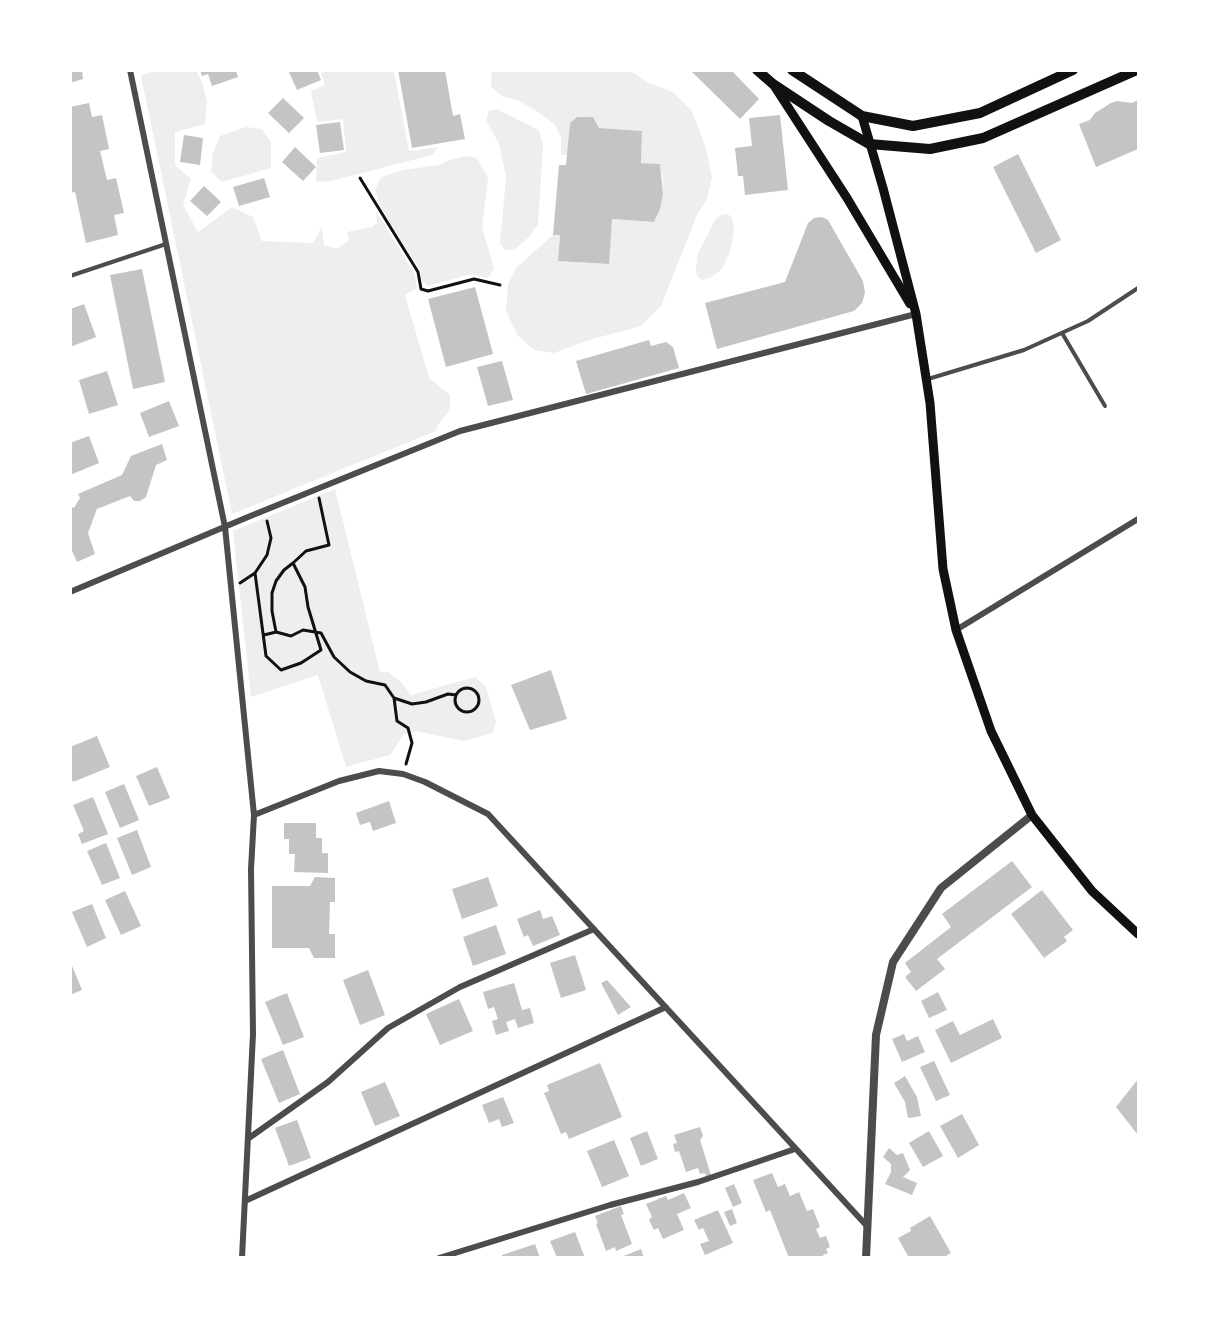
<!DOCTYPE html>
<style>
body{margin:0}
#map{position:relative;width:1209px;height:1328px;overflow:hidden;background:#fff;font-family:Georgia,serif}
canvas{display:block}
.frame{position:absolute;inset:0;border:72px solid #fff;pointer-events:none}
</style>
<div id="map">
<canvas width="1209" height="1328"></canvas>
<div class="frame"></div>
</div>
<script>
const c = document.querySelector('canvas').getContext('2d');
c.lineJoin = 'round';
function fillPath(path, color) { c.fillStyle = color; c.fill(path, 'evenodd'); }
const poly = rows => new Path2D(rows.map(r => 'M' + r).join(''));
function trace(path, color, width, dash) { c.strokeStyle = color; c.lineWidth = width; c.lineCap = dash ? 'butt' : 'round'; c.setLineDash(dash || []); c.stroke(path); }
fillPath(poly([
 [153,71,196,71,202,82,207,101,205,124,175,132,175,165,191,179,183,205,198,232,232,207,253,217,262,241,313,243,322,227,324,245,337,249,349,240,347,232,372,227,377,223,376,211,414,272,417,288,405,295,429,378,450,395,450,410,438,425,436,431,232,514,141,76],
 [325,71,394,71,409,151,439,147,432,155,331,181,316,182,317,158,346,152,343,119,317,122,311,91,325,85,321,73],
 [492,71,631,71,647,82,673,92,692,111,706,148,712,177,707,199,697,215,661,306,641,326,589,340,554,353,534,350,517,335,506,310,508,285,516,268,553,235,560,235,558,261,608,264,612,219,654,222,660,209,663,194,663,179,660,165,641,163,642,131,599,128,593,118,577,117,570,123,567,155,561,155,561,137,555,125,538,112,519,101,502,96,491,87],
 [497,109,539,130,543,145,538,224,528,238,514,250,505,250,500,244,506,177,499,144,486,120,489,111],
 [246,127,262,129,271,142,271,168,222,182,211,172,213,153,220,136],
 [466,156,477,158,488,178,482,227,494,268,488,278,472,274,428,286,421,280,421,272,380,206,375,190,381,177,403,170,439,165,449,160],
 [726,214,731,216,733,222,734,231,730,252,722,269,710,278,702,280,697,276,696,268,698,253,715,220,721,215],
 [335,489,380,672,388,672,401,682,411,695,475,677,486,687,496,722,493,733,463,741,416,731,403,735,390,755,346,767,318,675,251,697,233,531]
]), '#eee');
fillPath(poly([
 [70,70,82,70,83,79,70,83],
 [200,70,236,70,238,77,212,86,208,74,202,76],
 [291,70,317,70,321,80,297,90,289,72],
 [398,70,445,70,453,116,460,114,465,139,412,148],
 [690,70,731,70,759,99,740,119],
 [283,98,304,118,289,133,268,113],
 [1138,100,1138,149,1096,167,1079,124,1090,120,1095,113,1111,103,1117,101,1132,103],
 [89,103,92,117,102,115,109,149,100,151,107,180,116,178,124,213,114,215,118,235,86,243,75,192,70,193,70,107],
 [780,115,788,190,745,195,743,176,738,176,735,148,752,146,749,118],
 [577,117,593,117,599,128,642,131,641,163,660,164,663,194,660,209,654,222,612,219,609,264,558,261,560,235,553,235,559,165,566,165,570,123],
 [340,122,344,150,320,153,316,125],
 [184,135,203,138,200,165,180,162],
 [295,147,316,167,303,181,282,162],
 [1018,154,1061,240,1036,253,993,167],
 [264,178,270,197,239,206,233,187],
 [204,186,221,202,207,216,190,201],
 [822,217,828,220,863,281,865,293,862,303,854,311,717,349,705,303,785,282,808,223,814,218],
 [142,269,165,382,133,389,110,275],
 [475,287,493,354,446,367,428,299],
 [84,304,96,337,70,347,70,309],
 [649,340,651,346,666,342,673,347,679,368,586,394,576,361],
 [502,361,513,400,488,406,477,367],
 [107,371,118,405,89,414,79,380],
 [169,401,179,426,149,437,140,413],
 [89,436,99,463,70,475,70,443],
 [162,444,167,460,156,465,146,497,140,501,134,501,130,496,97,509,88,533,95,554,77,562,70,546,70,506,74,508,80,498,78,494,122,475,131,456],
 [551,670,567,719,530,730,511,685],
 [97,736,110,767,73,782,70,775,70,747],
 [157,767,170,798,149,806,136,776],
 [124,784,139,820,120,828,105,792],
 [93,797,108,834,82,844,78,834,84,831,73,805],
 [389,801,396,823,373,831,370,822,360,825,356,813],
 [284,823,316,823,316,838,322,838,322,853,328,853,328,873,294,872,295,854,289,854,289,839,284,839],
 [137,830,151,867,132,875,117,838],
 [106,843,120,878,102,885,87,851],
 [1012,861,1032,887,937,959,945,969,916,991,905,977,911,972,905,963,951,927,942,914],
 [315,877,335,878,335,902,330,902,329,934,335,934,335,958,314,958,309,948,272,948,272,886,310,886],
 [488,877,498,906,462,919,452,889],
 [1042,890,1073,930,1064,937,1067,941,1044,958,1011,914],
 [125,891,141,926,121,935,105,900],
 [92,904,106,938,87,947,72,912],
 [540,910,543,919,552,916,560,935,533,946,528,935,524,937,517,919],
 [496,925,506,954,473,966,463,937],
 [575,955,586,990,561,998,550,963],
 [70,961,82,990,70,995],
 [368,970,385,1015,360,1025,343,980],
 [607,980,631,1007,618,1015,601,983],
 [514,983,522,1010,530,1008,534,1023,518,1028,515,1019,506,1022,509,1031,496,1035,492,1021,498,1019,494,1007,488,1009,483,992],
 [938,992,947,1010,929,1018,921,1001],
 [287,993,304,1037,283,1045,265,1002],
 [459,999,473,1031,440,1045,426,1014],
 [993,1019,1002,1038,951,1063,935,1030,953,1021,960,1035],
 [904,1034,907,1041,918,1036,925,1052,902,1062,892,1039],
 [283,1050,300,1094,279,1103,261,1059],
 [934,1061,950,1095,936,1101,920,1067],
 [600,1063,622,1117,569,1139,566,1132,561,1134,544,1093,549,1091,547,1085],
 [905,1076,917,1097,921,1116,908,1118,905,1102,894,1083],
 [1138,1079,1138,1135,1116,1107],
 [385,1082,400,1116,375,1126,361,1092],
 [503,1097,514,1123,502,1127,499,1119,489,1123,482,1105],
 [962,1114,979,1145,958,1158,940,1126],
 [297,1120,311,1158,289,1166,275,1128],
 [700,1127,703,1136,700,1140,711,1175,706,1176,705,1173,700,1174,698,1168,686,1172,679,1151,675,1152,673,1144,677,1143,674,1135],
 [647,1131,658,1159,641,1166,630,1138],
 [929,1131,943,1156,923,1167,909,1143],
 [614,1140,629,1176,602,1187,587,1151],
 [889,1148,897,1155,903,1153,910,1170,903,1177,917,1183,912,1195,885,1184,891,1172,891,1164,883,1157],
 [772,1173,778,1187,785,1184,790,1196,799,1192,807,1211,813,1209,820,1227,816,1229,820,1238,826,1236,830,1247,826,1249,828,1253,823,1255,824,1258,798,1258,797,1256,789,1258,770,1210,766,1212,753,1180],
 [734,1184,742,1203,733,1207,725,1188],
 [684,1193,691,1208,677,1214,684,1230,663,1239,658,1228,654,1230,649,1220,652,1217,646,1204,666,1196,668,1200],
 [621,1206,624,1214,621,1215,632,1244,616,1251,615,1247,606,1251,596,1224,598,1223,595,1216],
 [732,1209,737,1223,730,1226,724,1212],
 [718,1210,733,1243,705,1255,700,1244,709,1241,703,1228,699,1230,694,1220],
 [930,1216,951,1253,946,1256,947,1258,909,1258,898,1238,911,1231,910,1228],
 [575,1232,585,1258,557,1258,550,1241],
 [535,1244,540,1258,502,1258,502,1255],
 [641,1249,644,1258,621,1258,621,1257]
]), '#c4c4c4');
trace(poly([
 [360,178,418,272,421,289,428,291,474,279,500,285],
 [255,573,266,656,281,670,301,663,321,650,308,607,305,587,293,563,306,551,329,545,319,498],
 [240,583,255,573,267,555,271,538,267,521],
 [276,632,291,636,303,630,321,633,334,657,350,672,366,681,385,685,394,698,412,704,426,702,448,694,456,695],
 [264,635,276,632,272,611,272,593,276,581,284,570,293,563],
 '455 700a12 12 0 1 1 24 0a12 12 0 1 1-24 0Z',
 [394,698,397,721,408,728,412,743,406,764]
]), '#111', 3);
trace(poly([
 [70,276,166,244],
 [1062,333,1105,406],
 [928,379,1024,350,1088,321,1138,288]
]), '#4c4c4c', 4);
trace(poly([
 [130,70,225,527,254,815,251,869,253,1034,242,1258],
 [70,592,248,517,460,431,916,314],
 [956,630,1138,519],
 [254,815,339,781,379,771,403,774,425,782,488,814,866,1225],
 [249,1138,328,1082,388,1028,460,987,594,929],
 [245,1201,666,1007],
 [439,1258,610,1205,698,1182,795,1149]
]), '#4c4c4c', 6);
trace(poly([
 [866,1258,876,1035,893,962,941,888,1032,815]
]), '#4c4c4c', 8);
trace(poly([
 [775,87,847,198,910,304],
 [862,116,883,188,916,314,930,403,943,569,956,630,991,731,1032,815,1092,891,1138,934]
]), '#111', 9);
trace(poly([
 [757,70,773,84,829,121,869,144,930,149,983,138,1137,70],
 [792,70,862,116,913,126,980,113,1073,70]
]), '#111', 10);
</script>
